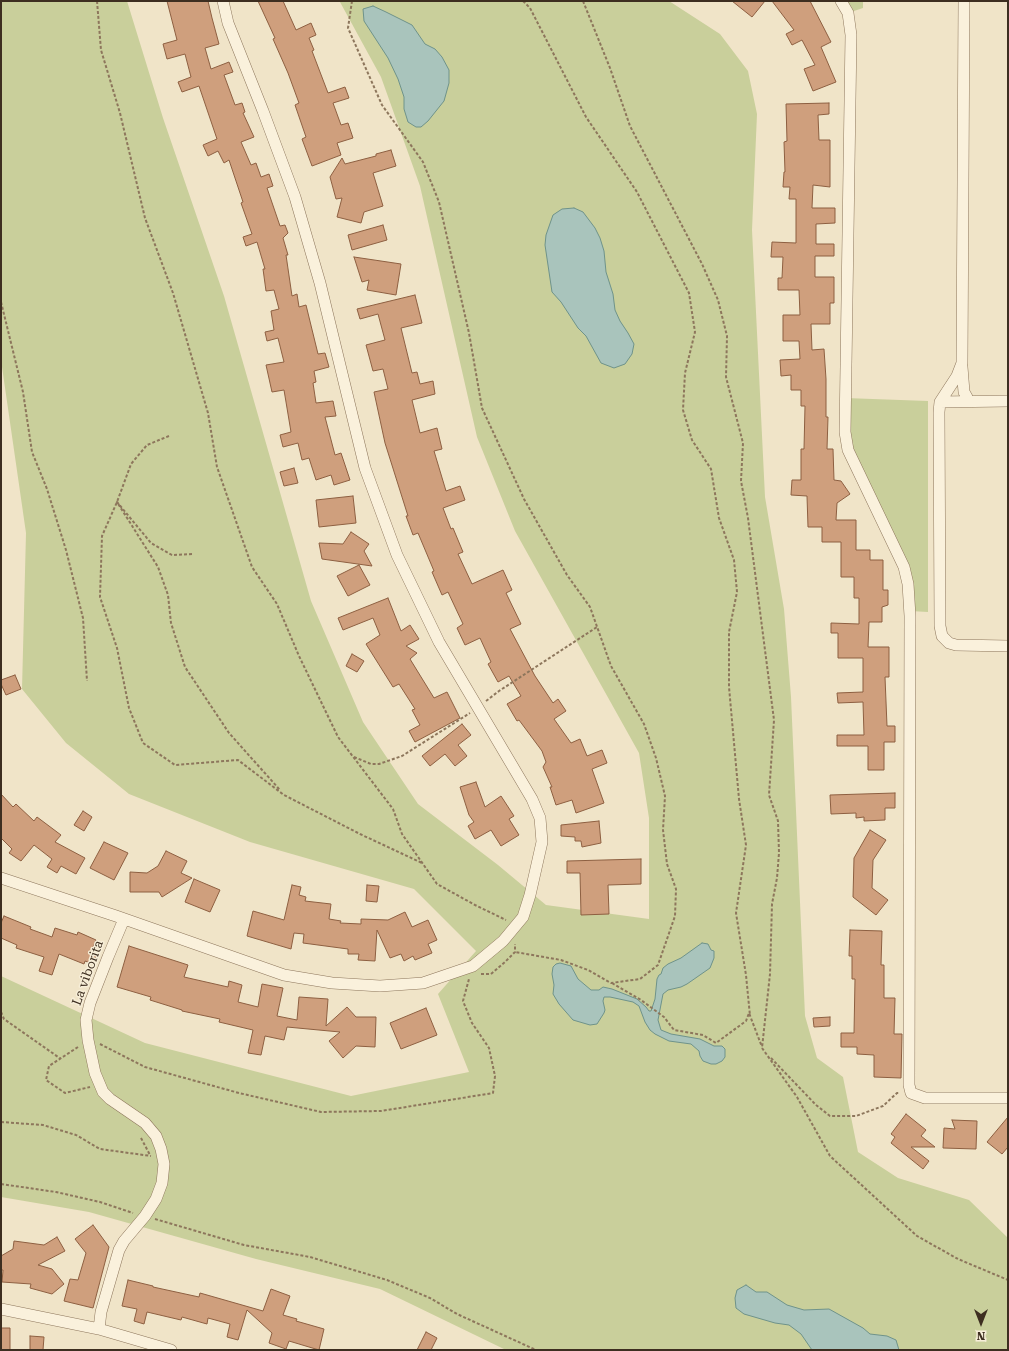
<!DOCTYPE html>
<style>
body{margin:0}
#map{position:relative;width:1009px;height:1351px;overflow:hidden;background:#f0e4c8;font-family:"Roboto Serif",serif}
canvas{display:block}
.frame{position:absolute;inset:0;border:2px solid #3d2e20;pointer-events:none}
.north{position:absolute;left:961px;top:1303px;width:40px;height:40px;-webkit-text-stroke:3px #f7eed8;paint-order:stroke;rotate:180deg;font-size:11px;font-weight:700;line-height:16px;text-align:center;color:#3d2e20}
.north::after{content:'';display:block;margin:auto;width:14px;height:18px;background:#3d2e20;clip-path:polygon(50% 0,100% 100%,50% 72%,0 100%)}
</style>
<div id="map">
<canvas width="1009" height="1351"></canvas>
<div class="frame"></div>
<div class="north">N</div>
</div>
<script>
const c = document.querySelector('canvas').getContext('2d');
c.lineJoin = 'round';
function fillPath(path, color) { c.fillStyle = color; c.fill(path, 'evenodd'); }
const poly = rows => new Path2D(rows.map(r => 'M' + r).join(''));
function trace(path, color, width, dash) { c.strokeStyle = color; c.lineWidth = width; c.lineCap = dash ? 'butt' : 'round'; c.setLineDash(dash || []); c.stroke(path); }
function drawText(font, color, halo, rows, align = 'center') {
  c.font = font + ' "Roboto Serif",serif'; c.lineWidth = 3; c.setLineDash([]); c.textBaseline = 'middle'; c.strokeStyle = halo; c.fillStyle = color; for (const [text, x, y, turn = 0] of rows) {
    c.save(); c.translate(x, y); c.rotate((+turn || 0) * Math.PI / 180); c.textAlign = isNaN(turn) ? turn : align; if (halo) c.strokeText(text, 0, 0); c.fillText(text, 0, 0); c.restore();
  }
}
fillPath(poly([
 [1,1,127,1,163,118,224,296,311,601,363,722,418,804,498,865,546,905,649,919,649,818,639,753,515,531,477,437,420,186,381,77,340,2,669,1,720,34,748,71,757,114,752,230,765,497,784,609,791,697,805,1016,817,1058,843,1077,858,1152,898,1178,969,1200,1008,1238,1008,1350,506,1350,380,1289,256,1259,89,1212,1,1197,1,976,145,1043,351,1096,469,1072,438,994,476,951,414,889,250,842,129,794,66,743,22,689,26,533,1,360],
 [841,1,863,1,863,8,848,13],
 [845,398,928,401,928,612,910,611,908,584,848,450]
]), '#c9cf9b');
const water = poly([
 [373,6,386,12,412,25,425,44,435,49,442,57,449,70,449,83,444,101,428,121,421,127,416,127,408,122,404,109,404,97,398,79,388,58,364,21,363,9,373,6],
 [574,208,583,212,595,228,600,238,604,251,606,272,613,294,615,310,620,321,628,333,634,344,632,354,625,364,614,368,601,363,586,336,578,328,561,302,552,292,545,245,546,235,553,215,562,209,574,208],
 [702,943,708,944,711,950,714,951,714,958,710,968,687,984,681,987,668,990,663,994,658,1020,661,1030,671,1034,700,1039,714,1046,722,1046,725,1049,725,1057,722,1061,716,1064,711,1064,703,1061,700,1056,699,1051,691,1044,669,1041,655,1034,650,1030,645,1022,639,1006,633,1002,610,997,604,997,603,1001,605,1010,604,1013,597,1024,590,1025,573,1020,559,1004,553,994,554,985,552,974,553,967,556,964,560,963,571,966,578,979,591,990,599,990,603,987,612,989,637,999,646,1007,649,1011,651,1011,655,999,657,979,659,975,661,974,663,968,668,964,681,958,702,943],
 [746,1285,756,1292,767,1292,787,1305,804,1310,829,1309,863,1328,870,1334,887,1336,896,1340,899,1350,812,1350,801,1334,789,1325,775,1323,744,1314,736,1308,735,1298,737,1290,746,1285]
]);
fillPath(water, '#a9c4bc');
trace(water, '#6f938a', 1);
const building = poly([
 [167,1,208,1,212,18,219,44,205,48,211,69,229,62,233,72,224,75,235,105,242,103,245,112,243,113,254,137,241,142,251,165,256,163,261,177,269,174,273,186,267,188,280,226,285,225,288,233,283,238,288,255,286,255,292,296,297,294,299,307,306,305,318,354,325,353,329,367,314,371,316,382,313,383,316,403,333,401,336,416,325,417,335,455,341,453,350,480,334,485,331,475,316,480,309,458,302,460,298,443,283,447,280,435,291,432,284,390,272,392,266,365,284,362,278,338,267,341,265,332,274,330,271,311,279,309,274,290,266,291,263,269,265,269,257,242,246,246,243,237,252,234,241,203,243,202,229,160,224,163,218,151,208,156,203,145,217,139,199,86,182,92,178,82,191,77,185,54,167,59,163,44,177,40,167,1],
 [258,1,283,1,296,30,311,23,316,35,309,38,314,50,312,51,328,93,345,87,349,98,333,103,341,125,348,123,353,138,337,143,341,155,312,166,302,139,306,137,295,105,299,103,288,73,273,39,275,38,258,1],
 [732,1,765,1,752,17,732,1],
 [772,1,810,1,831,42,821,47,836,82,813,91,804,69,815,65,802,40,792,45,786,34,794,30,772,1],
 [829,103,829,114,818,115,819,140,830,140,830,187,813,185,812,208,835,208,835,223,816,224,816,244,834,244,834,256,815,256,815,277,834,277,834,303,830,303,830,324,811,324,812,350,824,349,826,379,826,417,828,417,827,449,833,449,834,480,841,481,850,494,837,503,836,520,856,520,856,550,870,550,870,560,883,560,883,590,888,590,888,605,882,607,882,622,869,622,868,647,889,647,889,677,885,677,887,726,895,726,895,742,884,742,884,770,868,770,868,746,837,746,837,735,864,735,863,702,838,703,837,693,863,692,863,658,838,658,838,633,831,633,831,623,859,624,859,598,854,598,854,577,841,577,841,542,822,542,822,527,808,527,807,496,791,495,792,480,801,480,801,449,804,449,805,406,801,406,801,390,791,390,791,375,781,376,780,360,800,359,799,341,783,341,783,315,800,315,799,290,778,290,778,278,782,278,783,257,771,257,772,242,796,243,796,199,789,199,790,187,783,187,784,172,785,172,784,142,787,141,786,104,829,103],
 [391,150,396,166,373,173,383,206,364,212,361,223,337,217,342,198,336,199,330,177,342,158,345,164,376,156,376,154,391,150],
 [383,225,387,240,352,250,348,235,383,225],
 [354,257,401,264,396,295,367,290,369,280,362,282,354,257],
 [415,295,422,323,401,328,412,373,417,372,420,384,433,381,435,394,412,400,420,433,437,428,442,449,434,451,446,491,460,486,465,500,443,508,451,529,453,528,463,552,458,554,472,584,503,570,512,590,506,593,521,624,510,629,535,676,553,703,558,699,566,711,554,719,571,743,580,739,587,756,602,750,607,763,592,769,604,803,576,813,572,800,556,805,550,787,552,787,543,767,546,762,542,751,519,720,517,721,507,704,521,696,509,676,498,682,488,664,491,662,480,638,465,645,457,628,463,624,448,592,442,595,432,572,434,571,418,533,413,535,406,516,408,516,385,443,374,392,388,389,383,369,373,371,366,345,385,340,378,314,360,319,357,309,415,295],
 [294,468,298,483,284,486,280,472,294,468],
 [353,496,356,523,319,527,316,500,353,496],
 [351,532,369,544,364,551,372,566,322,559,319,543,343,544,351,532],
 [359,565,370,585,348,596,337,576,359,565],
 [388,598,401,631,410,625,419,639,406,646,417,653,410,659,434,698,447,692,460,718,415,742,409,731,420,725,412,710,415,709,399,684,393,687,366,644,380,635,373,618,343,630,338,618,388,598],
 [352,654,364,661,357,672,346,666,352,654],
 [15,675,21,689,6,695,1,684,1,680,15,675],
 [462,724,471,735,458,745,467,756,455,766,445,754,430,766,422,756,462,724],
 [476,782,485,807,501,796,514,816,509,819,519,835,501,846,491,830,475,839,468,826,474,822,469,815,460,787,476,782],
 [895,793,895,808,885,808,885,820,864,821,864,817,856,818,856,813,831,814,830,795,895,793],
 [1,794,13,807,16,804,34,821,37,817,61,835,55,842,85,858,76,874,61,866,57,873,47,867,52,859,34,845,21,861,9,853,12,849,1,838,1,794],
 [83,811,92,817,84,831,74,825,83,811],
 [599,821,601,843,582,847,581,841,575,841,575,837,561,836,561,825,599,821],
 [870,830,886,840,873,860,872,888,888,900,876,915,853,897,854,858,870,830],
 [104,842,128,853,114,880,90,868,104,842],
 [166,851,187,861,181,873,192,878,162,897,159,892,130,892,130,872,147,873,158,866,166,851],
 [641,859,641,884,608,885,609,914,581,915,580,873,567,873,567,861,641,859],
 [194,879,220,890,210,912,185,902,194,879],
 [292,885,301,887,299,895,306,897,305,901,331,904,329,919,341,921,340,923,361,924,361,919,388,920,405,912,412,927,428,920,437,940,428,944,432,953,415,960,413,956,404,961,401,954,390,958,377,930,375,961,358,960,359,954,348,954,348,949,303,943,304,934,294,933,291,949,247,936,253,911,284,920,292,885],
 [367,885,379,886,377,902,366,901,367,885],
 [4,916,31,927,30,929,52,937,55,928,77,935,78,932,96,940,91,952,97,954,93,964,85,961,84,964,59,954,52,975,39,971,44,957,16,948,17,945,1,938,1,923,4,916],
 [850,930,882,931,881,965,884,965,884,998,895,998,894,1034,902,1034,901,1078,874,1077,874,1055,857,1054,857,1047,841,1047,841,1033,854,1033,855,979,852,979,852,956,849,956,850,930],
 [129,946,188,965,184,977,228,987,229,981,242,985,238,1002,258,1007,262,984,283,988,277,1016,297,1020,299,997,328,999,326,1026,347,1007,356,1017,376,1017,375,1047,356,1046,343,1058,329,1041,340,1032,287,1027,284,1040,265,1036,261,1055,248,1053,253,1030,219,1022,220,1019,182,1011,182,1010,150,1000,151,997,117,987,129,946],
 [426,1008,437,1035,401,1049,390,1023,426,1008],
 [830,1017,830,1026,814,1027,813,1018,830,1017],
 [906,1114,926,1130,921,1136,935,1147,911,1147,929,1161,923,1169,891,1143,895,1137,891,1134,906,1114],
 [1008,1117,1008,1147,1002,1154,987,1142,1008,1117],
 [952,1120,977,1121,976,1149,943,1148,944,1128,955,1129,952,1120],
 [93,1225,109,1247,93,1308,64,1301,70,1279,78,1280,86,1253,75,1239,93,1225],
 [57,1237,65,1251,38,1265,52,1269,64,1284,52,1294,30,1288,31,1284,2,1282,3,1270,1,1270,1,1256,13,1249,14,1241,44,1245,57,1237],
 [128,1280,153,1286,153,1287,199,1297,200,1293,263,1311,271,1289,290,1296,283,1315,297,1319,296,1321,324,1329,319,1350,289,1341,286,1349,269,1343,272,1333,247,1310,238,1340,227,1337,230,1324,208,1318,207,1324,182,1317,181,1320,147,1312,144,1324,134,1321,137,1309,122,1306,128,1280],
 [1,1328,10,1328,10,1350,1,1350,1,1328],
 [426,1332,437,1338,431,1350,417,1350,426,1332],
 [30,1336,44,1337,43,1350,30,1350,30,1336]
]);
fillPath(building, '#cf9f7d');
trace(building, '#8d5f41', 1);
const minor = poly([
 [841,1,848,13,851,35,845,432,848,450,904,567,908,584,910,616,909,1085,911,1093,925,1098,1008,1098],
 [964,1,962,363,957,376,940,402,939,412,940,626,942,636,949,643,956,645,1008,646],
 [962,367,964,392,969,401],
 [940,402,1008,401],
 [1,878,116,916,284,975,332,983,380,986,423,983,473,966,503,941,523,917,530,895,542,842,540,818,532,799,439,642,397,555,365,468,320,283,295,197,263,111,228,23,223,1],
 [1,1309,99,1329,171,1350],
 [99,1329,101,1312,119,1250,124,1241,145,1216,156,1199,162,1183,164,1164,161,1149,156,1136,145,1123,110,1099,103,1092,95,1073,88,1040,86,1020,90,1003,108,957,124,919]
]);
trace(minor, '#8d765c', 12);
trace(poly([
 [97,1,101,50,120,113,145,218,173,293,208,413,217,467,252,567,277,604,299,656,338,737,393,809,402,834,437,884,475,905,506,920],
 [352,1,348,28,382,105,423,162,439,202,469,333,482,408,524,499,567,575,590,607,611,666,644,724,656,758,665,796,663,830,667,864,676,889,675,916,658,965,640,979,611,983,588,970,561,960,515,952],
 [523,1,530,8,586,117,637,192,689,293,695,332,685,373,683,410,692,440,711,469,719,518,734,560,737,592,729,632,729,687,739,799,746,845,736,913,746,975,750,1016],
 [583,1,610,68,630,126,702,264,718,300,727,336,726,377,743,443,741,481,748,518,774,720,769,795,778,821,779,853,777,878,772,904,770,974,762,1048,797,1097,830,1156,917,1236,958,1259,1008,1280],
 [1,302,23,392,32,452,47,489,66,550,83,618,87,681],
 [169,436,147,445,131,464,117,502,102,536,100,597,117,648,129,708,143,743,175,765,238,760,284,795,360,834,422,863],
 [192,554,172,555,151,543,117,502,158,567,168,595,171,623,185,667,229,733,280,790],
 [486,701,499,691,597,627],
 [354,757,371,764,379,764,402,756,470,713],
 [481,974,491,974,505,962,515,952,515,944],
 [612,983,641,1000,664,1017,674,1030,703,1035,716,1043,746,1021,749,1013,762,1047],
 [1,1012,4,1019,61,1059],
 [100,1044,145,1067,239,1093,321,1112,381,1111,493,1093,495,1076,489,1048,472,1023,463,1001,469,979],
 [78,1047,49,1066,46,1080,65,1093,90,1087],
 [771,1058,816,1105,830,1116,856,1116,883,1106,897,1093,900,1093],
 [1,1122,43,1125,76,1135,100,1149,151,1156],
 [141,1138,150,1155],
 [1,1184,56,1192,100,1202,133,1213],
 [155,1219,244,1245,310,1257,387,1280,430,1298,457,1314,536,1350]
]), '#8d765c', 2, [3, 2]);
trace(minor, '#faf1dc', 11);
drawText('13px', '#3d2e20', '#f7eed8', [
 ["La viborita",88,973,-70]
]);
</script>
